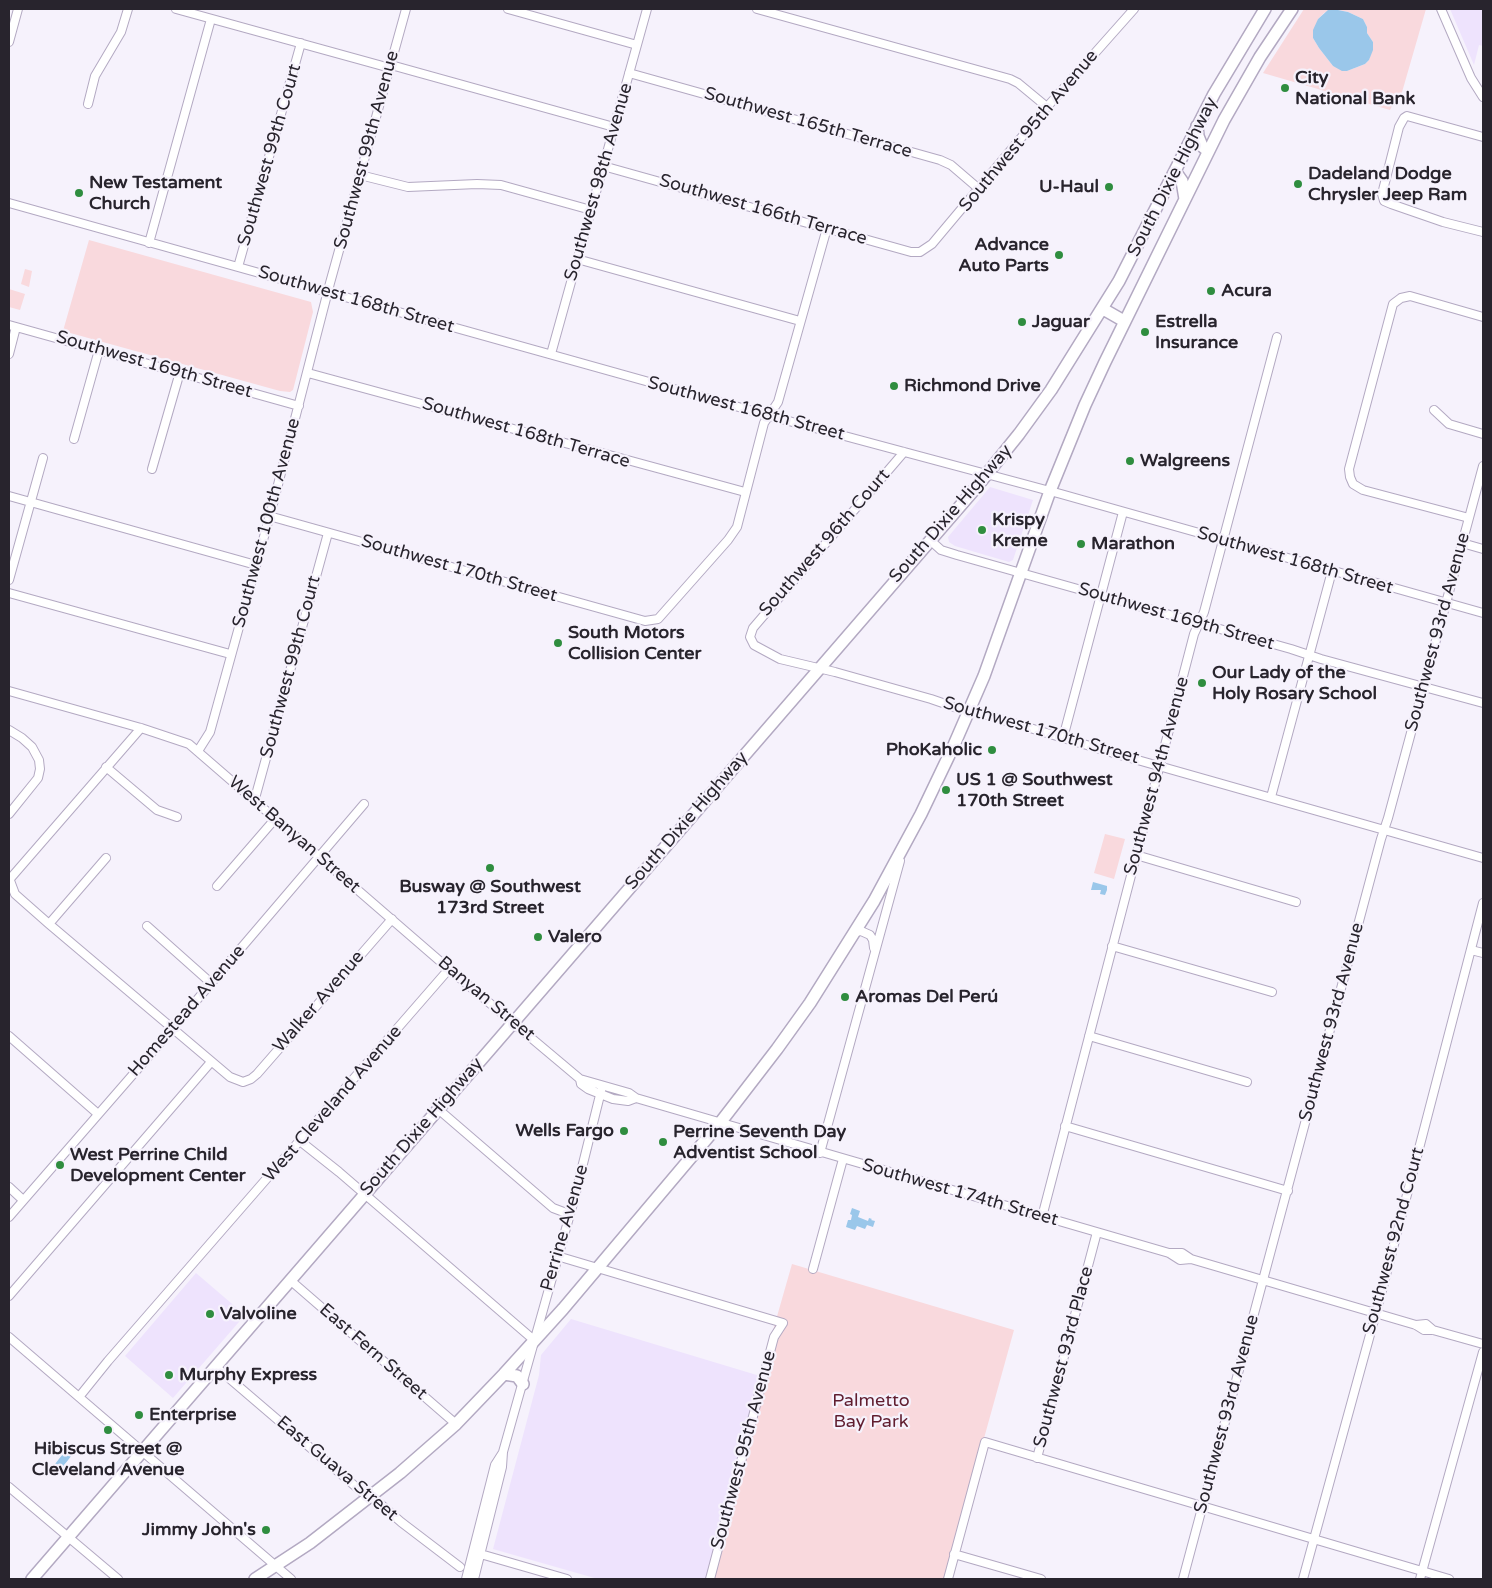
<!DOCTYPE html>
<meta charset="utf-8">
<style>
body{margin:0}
#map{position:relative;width:1492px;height:1588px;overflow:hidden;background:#f6f2fc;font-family:"Varela Round",sans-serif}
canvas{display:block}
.frame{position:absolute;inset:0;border:10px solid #28242d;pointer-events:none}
</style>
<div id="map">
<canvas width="1492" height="1588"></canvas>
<div class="frame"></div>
</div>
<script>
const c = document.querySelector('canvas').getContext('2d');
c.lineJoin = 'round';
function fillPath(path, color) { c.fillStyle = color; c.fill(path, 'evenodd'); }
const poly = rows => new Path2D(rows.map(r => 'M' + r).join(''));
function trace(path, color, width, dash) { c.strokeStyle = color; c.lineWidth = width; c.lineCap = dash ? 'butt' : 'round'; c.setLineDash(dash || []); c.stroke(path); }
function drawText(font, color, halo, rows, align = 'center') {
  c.font = font + ' "Varela Round",sans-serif'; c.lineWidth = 4.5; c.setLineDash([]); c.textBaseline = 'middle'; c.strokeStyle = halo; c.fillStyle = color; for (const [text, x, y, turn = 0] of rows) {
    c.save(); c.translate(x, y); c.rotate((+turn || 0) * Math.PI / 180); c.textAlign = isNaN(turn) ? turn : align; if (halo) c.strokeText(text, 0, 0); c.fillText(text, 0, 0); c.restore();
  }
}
fillPath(poly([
 [1450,9,1483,9,1483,46,1479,45,1474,65],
 [990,487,1033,500,1013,560,1009,562,955,546,949,542,948,537],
 [196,1273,245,1315,173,1398,125,1356],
 [571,1319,760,1376,707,1579,598,1579,493,1549,539,1375,541,1355]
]), '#eee3fd');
fillPath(poly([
 [1304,9,1426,9,1398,106,1393,104,1390,110,1263,73],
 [1333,9,1348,12,1363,19,1367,27,1367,33,1373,42,1373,46,1369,60,1365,64,1347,71,1333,66,1319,48,1313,38,1318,19,1324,13],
 [89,240,311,302,313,312,293,390,290,392,280,391,63,331],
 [25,269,32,271,29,287,21,284],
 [9,289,25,294,20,310,9,307],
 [1105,834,1125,839,1114,879,1094,873],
 [792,1264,1014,1330,945,1579,707,1579,760,1376]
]), '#f9d9dd');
fillPath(poly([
 [1333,9,1348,12,1363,19,1367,27,1367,33,1373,42,1373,50,1369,60,1365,64,1347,71,1342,71,1333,66,1319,48,1313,38,1313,30,1318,19,1328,10],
 [1093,882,1107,886,1107,890,1105,895,1100,894,1101,890,1091,890],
 [852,1208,860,1211,858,1217,868,1221,869,1218,872,1219,871,1220,875,1221,873,1227,867,1225,865,1229,857,1226,855,1230,846,1227,848,1220,851,1220,852,1215,850,1214],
 [66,1450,72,1455,61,1469,55,1464]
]), '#9ac7ea');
const minor = poly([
 [176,9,390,68],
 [508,9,637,45],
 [757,9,1010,79,1018,83,1047,107],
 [1441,9,1471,78,1483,97],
 [9,42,18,9],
 [391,65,614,127],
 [629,73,940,160,951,165,979,189],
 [88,104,95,76,121,32,128,9],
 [1483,137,1407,116,1404,118,1399,127,1382,194,1384,201,1391,204,1443,222,1483,232],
 [603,166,911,252,920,252,932,244,1047,107,1134,9],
 [360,175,408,187,477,184,501,185,591,210],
 [9,203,785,420,1061,494,1483,613],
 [149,243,211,19],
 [577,259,800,321],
 [238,267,301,43],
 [9,325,299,406],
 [9,354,16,327],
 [551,354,647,9],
 [308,373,745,492],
 [1434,410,1449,424,1483,434],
 [74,439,99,350],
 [904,452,753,628,750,637,754,645,780,659,835,672,931,699,960,709,980,713,1120,755,1483,858],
 [152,469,180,372],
 [9,496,256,565],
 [269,516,645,621,658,619,728,540,737,527,764,423,778,402,827,228],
 [1469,518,1363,490,1353,484,1350,477,1349,469,1393,304,1401,298,1410,296,1483,317],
 [930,540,941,550,957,555,1291,649,1321,659,1483,703],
 [1462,543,1483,549],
 [9,580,43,458],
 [9,593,230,654],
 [9,691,141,728,189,744,449,969,561,1063,580,1079,581,1084,588,1089,613,1099,628,1101,636,1098,629,1093,580,1079],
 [9,730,22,738,32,747,39,760,40,769,38,778,34,783,9,814],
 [1063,738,1123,512],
 [198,751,210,732,273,504,330,283,406,9],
 [106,767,157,810,177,817],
 [1271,797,1332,571],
 [254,802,328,533],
 [1136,855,1296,902],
 [9,878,15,894,49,924,230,1077,243,1082,251,1079,257,1074,392,919],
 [9,880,141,728],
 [217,886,275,819],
 [49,924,106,858],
 [147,926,211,983],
 [855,932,861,931,870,935,873,940,874,948],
 [1112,946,1272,992],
 [1471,950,1483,953],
 [9,1036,98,1114],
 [1089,1036,1247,1082],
 [636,1098,1169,1253,1180,1260,1191,1259,1416,1325,1424,1330,1433,1330,1483,1344],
 [438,1109,553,1208,569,1214],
 [1065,1126,1288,1191],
 [300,1141,339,1172,535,1341],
 [820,1153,900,861],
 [9,1187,23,1200],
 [9,1217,149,1056,364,804],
 [1042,1217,1194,634,1204,612,1277,337],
 [1169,1253,1182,1253,1191,1259],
 [557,1256,783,1323,774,1337,710,1579],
 [813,1269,843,1159],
 [290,1280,456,1424],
 [9,1296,211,1062],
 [1416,1325,1426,1324,1433,1330],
 [9,1337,291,1579],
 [216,1367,362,1492,377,1501,401,1522,460,1567],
 [79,1397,108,1361,449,969],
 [1037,1458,1097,1232],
 [9,1487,118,1579],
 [477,1553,567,1579],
 [954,1554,1041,1579],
 [466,1579,495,1465,502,1454],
 [474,1579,502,1467,503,1452,574,1200,601,1091],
 [948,1579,985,1442,1449,1579],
 [1183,1579,1381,839,1388,818,1483,466],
 [1303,1579,1379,1302,1483,903],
 [1420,1579,1483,1352]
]);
const highway = poly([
 [1197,126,1198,136,1202,146,1208,151],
 [1175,171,1182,181,1185,199],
 [1103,309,1124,321],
 [504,1374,517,1376,523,1384],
 [32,1579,974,490,1019,434,1051,390,1119,281,1214,94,1265,9],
 [255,1579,310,1543,400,1473,456,1424,504,1374,563,1309,720,1123,777,1049,810,1003,874,901,921,814,954,745,984,676,1050,491,1085,405,1105,362,1224,120,1260,57,1292,9]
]);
trace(minor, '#b3a9c2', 10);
trace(highway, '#b3a9c2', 14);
trace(minor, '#fff', 8);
trace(highway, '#fff', 11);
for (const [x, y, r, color] of [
 [1285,88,5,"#2f8d3f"],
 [1298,184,5,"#2f8d3f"],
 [1109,187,5,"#2f8d3f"],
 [79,193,5,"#2f8d3f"],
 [1059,255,5,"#2f8d3f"],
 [1211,291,5,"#2f8d3f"],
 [1022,322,5,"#2f8d3f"],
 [1145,332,5,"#2f8d3f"],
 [894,386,5,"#2f8d3f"],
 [1130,461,5,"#2f8d3f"],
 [982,530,5,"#2f8d3f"],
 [1081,544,5,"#2f8d3f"],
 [558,643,5,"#2f8d3f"],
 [1202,683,5,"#2f8d3f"],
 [992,750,5,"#2f8d3f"],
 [946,790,5,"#2f8d3f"],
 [490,868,5,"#2f8d3f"],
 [538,937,5,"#2f8d3f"],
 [845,997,5,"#2f8d3f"],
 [624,1131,5,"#2f8d3f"],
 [663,1142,5,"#2f8d3f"],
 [60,1165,5,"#2f8d3f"],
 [210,1314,5,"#2f8d3f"],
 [169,1375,5,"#2f8d3f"],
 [139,1415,5,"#2f8d3f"],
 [108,1430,5,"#2f8d3f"],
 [266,1530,5,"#2f8d3f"]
]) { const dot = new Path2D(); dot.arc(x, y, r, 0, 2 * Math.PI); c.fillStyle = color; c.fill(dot); trace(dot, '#f6f2fc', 2); }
drawText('bold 18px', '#28242d', '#f6f2fc', [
 ["City",1295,78],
 ["National Bank",1295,99],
 ["Dadeland Dodge",1308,174],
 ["Chrysler Jeep Ram",1308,195],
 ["New Testament",89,183],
 ["Church",89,204],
 ["U-Haul",1099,187,"right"],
 ["Advance",1049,245,"right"],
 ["Auto Parts",1049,266,"right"],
 ["Acura",1221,291],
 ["Jaguar",1032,322],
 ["Estrella",1155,322],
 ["Insurance",1155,343],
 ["Richmond Drive",904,386],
 ["Walgreens",1140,461],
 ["Krispy",992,520],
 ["Kreme",992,541],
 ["Marathon",1091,544],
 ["South Motors",568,633],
 ["Collision Center",568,654],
 ["Our Lady of the",1212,673],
 ["Holy Rosary School",1212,694],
 ["PhoKaholic",982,750,"right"],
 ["US 1 @ Southwest",956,780],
 ["170th Street",956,801],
 ["Busway @ Southwest",490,887,"center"],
 ["173rd Street",490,908,"center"],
 ["Valero",548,937],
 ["Aromas Del Perú",855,997],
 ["Wells Fargo",614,1131,"right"],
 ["Perrine Seventh Day",673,1132],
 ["Adventist School",673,1153],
 ["West Perrine Child",70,1155],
 ["Development Center",70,1176],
 ["Valvoline",220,1314],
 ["Murphy Express",179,1375],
 ["Enterprise",149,1415],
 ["Hibiscus Street @",108,1449,"center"],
 ["Cleveland Avenue",108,1470,"center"],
 ["Jimmy John's",256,1530,"right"]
], 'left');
drawText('18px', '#28242d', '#f6f2fc', [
 ["Southwest 165th Terrace",808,123,16],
 ["Southwest 95th Avenue",1029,131,-50],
 ["Southwest 99th Avenue",367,150,-75],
 ["Southwest 99th Court",270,155,-74],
 ["South Dixie Highway",1173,177,-63],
 ["Southwest 98th Avenue",599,182,-74],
 ["Southwest 166th Terrace",763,210,16],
 ["Southwest 168th Street",356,300,16],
 ["Southwest 169th Street",154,365,16],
 ["Southwest 168th Street",746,409,15],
 ["Southwest 168th Terrace",526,433,16],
 ["South Dixie Highway",951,514,-49],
 ["Southwest 100th Avenue",267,523,-75],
 ["Southwest 96th Court",825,543,-49],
 ["Southwest 168th Street",1295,561,16],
 ["Southwest 170th Street",459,569,16],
 ["Southwest 169th Street",1176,617,16],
 ["Southwest 93rd Avenue",1438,632,-75],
 ["Southwest 99th Court",291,667,-75],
 ["Southwest 170th Street",1041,731,16],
 ["Southwest 94th Avenue",1157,776,-75],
 ["South Dixie Highway",687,821,-49],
 ["West Banyan Street",294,835,41],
 ["Banyan Street",486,999,40],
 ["Walker Avenue",319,1002,-49],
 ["Homestead Avenue",187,1011,-49],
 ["Southwest 93rd Avenue",1332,1022,-75],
 ["West Cleveland Avenue",333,1104,-49],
 ["South Dixie Highway",422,1127,-49],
 ["Southwest 174th Street",960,1193,16],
 ["Perrine Avenue",565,1228,-74],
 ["Southwest 92nd Court",1394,1241,-75],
 ["East Fern Street",373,1352,41],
 ["Southwest 93rd Place",1064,1357,-75],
 ["Southwest 93rd Avenue",1227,1414,-75],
 ["Southwest 95th Avenue",744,1450,-75],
 ["East Guava Street",337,1469,40]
]);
drawText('18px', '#601d2f', '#f6f2fc', [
 ["Palmetto",871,1401],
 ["Bay Park",871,1422]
]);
</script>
